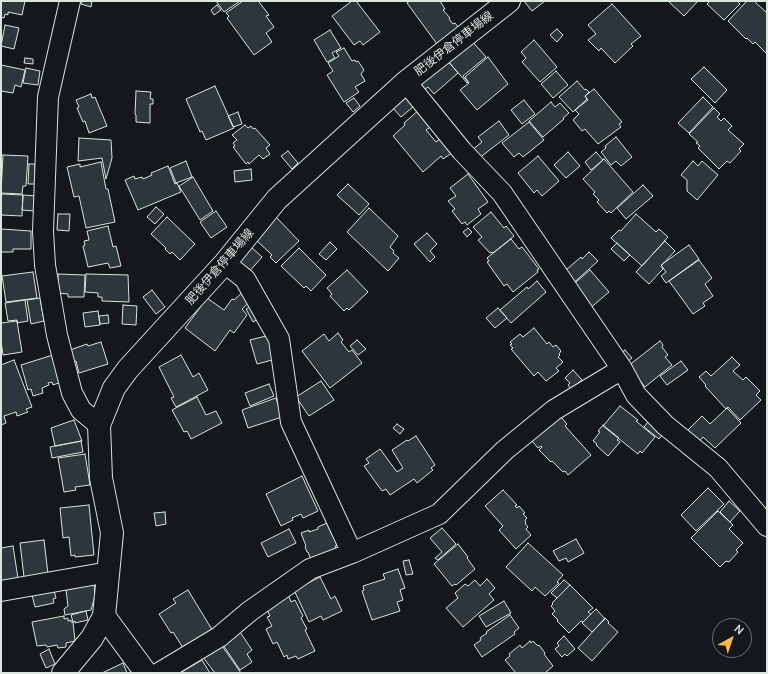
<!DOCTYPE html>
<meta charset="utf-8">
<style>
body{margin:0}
#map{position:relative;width:768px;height:674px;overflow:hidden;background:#14181c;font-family:Manrope,sans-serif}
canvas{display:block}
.frame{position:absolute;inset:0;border:2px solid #d8e6dc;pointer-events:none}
.north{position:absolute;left:712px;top:618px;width:40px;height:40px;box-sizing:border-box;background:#14181c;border:1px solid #626a69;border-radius:50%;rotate:40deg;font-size:11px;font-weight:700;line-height:16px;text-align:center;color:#d8e6dc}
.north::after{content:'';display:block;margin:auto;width:14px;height:18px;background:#ffb74d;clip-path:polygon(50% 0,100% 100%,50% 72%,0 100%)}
</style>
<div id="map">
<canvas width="768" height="674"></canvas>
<div class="frame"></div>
<div class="north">N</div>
</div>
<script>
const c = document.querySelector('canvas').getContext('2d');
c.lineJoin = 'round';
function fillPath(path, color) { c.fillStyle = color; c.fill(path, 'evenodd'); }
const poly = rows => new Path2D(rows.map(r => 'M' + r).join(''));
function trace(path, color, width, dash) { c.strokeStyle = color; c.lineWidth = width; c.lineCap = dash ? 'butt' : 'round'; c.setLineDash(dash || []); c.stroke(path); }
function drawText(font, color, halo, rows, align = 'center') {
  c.font = font + ' Manrope,"Noto Sans JP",sans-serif'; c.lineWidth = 3; c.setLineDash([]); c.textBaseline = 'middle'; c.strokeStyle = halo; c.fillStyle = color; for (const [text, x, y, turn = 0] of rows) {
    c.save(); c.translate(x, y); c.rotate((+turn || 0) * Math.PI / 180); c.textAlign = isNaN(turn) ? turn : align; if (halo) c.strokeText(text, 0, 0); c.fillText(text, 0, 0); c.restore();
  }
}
const building = poly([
 [1,1,25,1,22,15,8,12,8,15,5,14,4,18,1,17,1,1],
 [82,1,92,1,91,7,81,4,82,1],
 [216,1,240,1,224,12,216,1],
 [243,1,261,1,259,2,269,15,266,16,274,27,266,33,272,42,254,55,227,18,229,16,226,13,243,1],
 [352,1,356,1,380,32,363,45,360,41,354,45,332,16,352,1],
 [410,1,440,1,445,9,443,10,450,18,449,19,453,24,455,23,459,28,437,44,407,3,410,1],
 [524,1,545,1,532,11,524,1],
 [668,1,698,1,684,16,668,1],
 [710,1,737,1,740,4,724,20,707,4,710,1],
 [747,1,754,1,767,13,767,54,755,42,753,44,747,38,746,39,728,21,747,1],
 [612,4,641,36,631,44,633,46,615,63,601,48,599,51,588,40,596,34,588,25,612,4],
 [217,5,221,10,214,15,211,10,217,5],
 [5,25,19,28,14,49,1,46,5,25],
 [557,29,563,35,557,42,550,35,557,29],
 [330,30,341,48,332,53,335,58,327,62,314,40,330,30],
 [471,40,486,57,463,76,468,82,467,83,447,60,471,40],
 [534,40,557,67,540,82,522,62,526,58,521,52,534,40],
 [344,48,352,61,355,60,356,62,358,61,364,70,361,74,365,81,355,87,359,92,344,102,327,75,333,71,328,63,339,56,336,52,344,48],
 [488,57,508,84,477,110,460,90,469,83,465,77,488,57],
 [25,58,33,59,33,64,24,63,25,58],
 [447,60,458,73,434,94,428,87,421,92,417,87,447,60],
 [1,65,25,70,21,87,15,85,13,93,1,91,1,65],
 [704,67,727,90,715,103,691,79,704,67],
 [26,68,40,71,38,85,23,83,26,68],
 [556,71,568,85,553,98,541,84,556,71],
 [577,81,585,90,586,89,589,92,585,96,587,99,573,112,559,97,577,81],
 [215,86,234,128,206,140,202,131,200,132,186,99,215,86],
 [594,89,622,122,619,124,621,127,598,144,585,129,582,131,573,120,579,114,575,110,588,100,585,96,594,89],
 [136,91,151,92,150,99,153,99,153,104,150,104,150,123,136,122,136,115,135,114,136,91],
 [91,94,92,98,95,97,107,126,89,133,85,121,83,122,77,108,79,107,76,100,91,94],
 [405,95,414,106,401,117,391,106,405,95],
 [703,97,713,107,689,133,678,123,703,97],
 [354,98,360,106,353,112,346,103,354,98],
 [524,100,535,114,522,124,511,110,524,100],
 [551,102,555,107,560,103,569,113,563,118,564,119,543,137,529,121,551,102],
 [714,108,720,114,717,117,721,121,724,118,732,126,728,130,744,144,739,149,741,151,730,163,727,161,719,169,698,148,700,146,696,143,698,142,689,134,714,108],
 [419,110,432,126,426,130,436,142,441,138,453,152,443,159,441,156,423,172,393,136,405,125,404,123,419,110],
 [238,112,242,124,233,127,228,116,238,112],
 [499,121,509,135,478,159,472,150,482,142,478,137,499,121],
 [529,122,544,140,523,157,519,153,514,157,502,143,529,122],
 [245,125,248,128,251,126,253,129,255,128,270,145,266,148,270,154,263,159,259,155,249,164,248,162,246,164,233,147,235,146,233,143,237,140,232,135,245,125],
 [616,137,632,157,621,166,616,161,611,165,601,152,606,148,605,146,616,137],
 [79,138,111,140,112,158,106,179,102,158,78,161,79,138],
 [288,151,298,163,292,169,281,156,288,151],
 [568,152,580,166,566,178,554,165,568,152],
 [596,152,603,160,591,170,585,162,596,152],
 [3,155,28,156,26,186,23,186,22,194,1,193,3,155],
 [538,156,559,181,542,196,537,190,534,193,518,173,538,156],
 [604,159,633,192,611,213,609,211,607,213,597,202,599,200,593,194,595,192,583,179,604,159],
 [186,161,192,177,176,183,170,168,186,161],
 [693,161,698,166,702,161,718,175,697,200,687,191,687,180,681,175,693,161],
 [101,162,106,189,108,189,115,222,86,228,79,196,74,197,67,167,80,164,80,167,101,162],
 [29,164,35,164,35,170,37,170,36,184,28,184,29,164],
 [168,166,175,184,177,183,181,192,138,210,125,180,134,176,135,179,142,177,143,179,152,175,151,173,168,166],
 [251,169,252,180,235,182,234,171,251,169],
 [468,174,488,202,478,209,481,214,467,225,465,222,462,224,452,211,455,209,448,201,456,196,450,188,468,174],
 [193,177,213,211,200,220,179,186,193,177],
 [348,184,369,204,359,215,337,195,348,184],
 [643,185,653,196,626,219,617,208,643,185],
 [1,194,23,195,22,216,1,215,1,194],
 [23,195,36,196,35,211,22,210,23,195],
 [156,207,164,214,155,224,147,217,156,207],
 [369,208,398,236,390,247,394,251,393,253,399,258,388,271,347,232,369,208],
 [216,211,227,227,211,238,200,222,216,211],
 [491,212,504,228,506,226,514,236,493,253,492,252,490,253,478,240,482,237,473,227,491,212],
 [58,214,70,214,69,231,57,230,58,214],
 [636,214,656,232,659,229,668,237,642,266,611,238,619,230,621,231,636,214],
 [275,216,299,241,276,263,270,257,272,255,255,239,273,222,271,219,275,216],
 [167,217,195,244,180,260,172,252,170,254,165,249,166,248,151,234,167,217],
 [108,226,113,247,116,246,121,266,110,268,108,263,88,267,83,246,85,245,84,241,89,240,87,231,108,226],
 [468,228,472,232,467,237,463,232,468,228],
 [1,229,31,231,31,249,13,249,13,252,1,252,1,229],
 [427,233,437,244,430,251,435,257,430,262,414,244,427,233],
 [511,239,519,249,522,247,539,269,537,270,538,272,513,292,507,284,504,286,487,262,489,261,487,258,511,239],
 [665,241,675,251,661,266,663,269,649,284,636,272,665,241],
 [330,242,337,249,326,260,319,254,330,242],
 [617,243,630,255,624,261,611,249,617,243],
 [249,245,262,257,247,274,233,263,249,245],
 [689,245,699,259,666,283,661,276,666,272,661,265,689,245],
 [299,248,326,275,311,291,306,286,304,288,281,266,299,248],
 [589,252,598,261,569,287,559,276,581,257,582,259,589,252],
 [699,260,712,278,705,284,713,296,703,303,705,306,693,314,669,281,699,260],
 [347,270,368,292,349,310,347,308,344,311,330,296,332,294,327,288,347,270],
 [590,270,609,292,588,310,569,288,590,270],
 [33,272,37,298,6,302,2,276,33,272],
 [58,274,85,275,84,297,68,297,68,294,58,293,58,274],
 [86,274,128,275,129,302,102,301,102,297,98,297,98,293,85,292,86,274],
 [537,281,546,292,511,323,500,310,527,287,528,289,537,281],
 [152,290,165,307,156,314,143,297,152,290],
 [244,291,252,300,242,309,247,315,234,333,230,330,215,351,185,328,207,298,224,310,232,299,234,300,244,291],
 [40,298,44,321,31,324,27,300,40,298],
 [25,300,28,321,17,323,17,320,8,321,5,303,25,300],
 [123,305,137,306,136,325,122,324,123,305],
 [253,305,260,318,253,322,246,309,253,305],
 [498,308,507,318,495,328,486,318,498,308],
 [98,311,100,325,85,327,83,313,98,311],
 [108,315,109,323,100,324,99,316,108,315],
 [17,321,22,352,3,355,1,341,1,323,17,321],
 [534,328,547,344,549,342,553,347,556,345,561,351,559,354,560,355,558,357,563,362,556,368,559,371,546,381,538,372,534,376,511,349,513,348,510,345,512,344,510,342,520,334,523,337,534,328],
 [338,333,343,340,341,342,349,352,352,350,362,363,330,388,302,351,324,334,329,341,338,333],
 [270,335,276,359,257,364,250,340,270,335],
 [357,340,366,349,358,355,350,346,357,340],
 [660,341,663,345,662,347,668,355,665,357,672,365,645,387,628,366,660,341],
 [101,342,108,364,79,373,76,361,73,362,70,350,87,344,88,346,101,342],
 [625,350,632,358,622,366,616,358,625,350],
 [53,355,61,382,53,385,52,382,48,383,49,385,42,388,43,393,33,396,31,389,28,390,21,365,53,355],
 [181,355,193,377,199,373,208,390,176,407,171,398,174,397,159,367,181,355],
 [732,357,740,365,733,371,743,380,746,377,760,391,756,395,761,400,740,420,728,407,726,409,705,386,706,385,699,377,706,371,711,376,732,357],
 [14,360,32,407,26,409,28,412,17,416,16,412,4,416,6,423,1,425,1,365,14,360],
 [681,361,688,370,667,385,660,376,681,361],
 [573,370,582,380,571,389,568,385,570,383,565,378,573,370],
 [321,381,334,400,309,416,296,397,321,381],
 [269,384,274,396,250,406,245,393,269,384],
 [197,397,206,415,216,411,222,423,191,439,187,431,184,432,172,410,197,397],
 [276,398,282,417,248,428,242,410,276,398],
 [620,406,638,420,636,421,655,437,642,453,640,451,638,454,603,426,620,406],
 [727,408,741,423,715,448,703,437,698,443,687,431,702,416,710,424,727,408],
 [560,416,567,424,565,426,591,455,568,475,565,471,563,472,552,461,551,462,539,450,542,447,541,446,538,448,532,441,560,416],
 [650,419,665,431,659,439,644,427,650,419],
 [74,420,82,441,55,446,51,428,74,420],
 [397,424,404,429,400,434,393,428,397,424],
 [603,425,619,438,617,440,620,442,608,456,596,445,597,444,593,441,600,432,598,431,603,425],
 [416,436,435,465,431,468,433,470,417,483,414,479,390,495,386,489,382,491,364,466,369,463,366,459,380,449,397,472,403,468,392,450,407,440,408,441,416,436],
 [81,441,83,452,52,458,50,447,81,441],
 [85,454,90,485,75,487,76,490,64,492,58,458,85,454],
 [302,476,318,511,303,518,301,514,292,518,293,520,281,526,266,494,302,476],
 [708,488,724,504,696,531,681,515,708,488],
 [503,490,517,505,515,506,517,508,519,506,525,513,523,514,527,518,525,520,526,522,525,523,528,527,526,529,531,535,516,549,499,530,503,526,485,506,503,490],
 [729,501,740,511,730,522,720,512,729,501],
 [89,505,94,555,75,557,75,555,71,556,69,537,63,538,60,508,89,505],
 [718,511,733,525,729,529,743,543,736,550,738,552,729,562,726,561,720,567,691,538,718,511],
 [165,512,166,524,156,526,154,513,165,512],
 [327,523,332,535,335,534,338,545,335,546,337,550,312,562,308,552,307,552,305,547,306,546,301,533,309,530,309,532,318,529,318,527,327,523],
 [442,528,456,544,438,560,435,558,442,552,430,538,442,528],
 [289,529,296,543,268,557,261,543,289,529],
 [576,539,584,553,568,562,566,558,559,561,553,551,576,539],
 [44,540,48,574,24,577,20,543,44,540],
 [528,543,563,575,557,582,559,583,545,596,535,587,532,591,506,567,528,543],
 [458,544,468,557,467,558,475,569,456,585,455,584,452,586,434,564,458,544],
 [13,546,19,585,1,587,1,548,13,546],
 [409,560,413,574,406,575,403,561,409,560],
 [398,569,405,588,400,590,403,600,397,602,400,611,372,620,362,591,364,590,363,586,385,579,383,574,398,569],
 [320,577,331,599,335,596,342,611,323,620,321,616,309,622,294,590,320,577],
 [487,579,495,588,489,594,494,600,463,627,446,608,458,598,455,593,465,584,468,586,475,580,480,586,487,579],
 [564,580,570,585,557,598,551,593,564,580],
 [94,584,95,596,91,610,65,615,64,609,68,606,66,590,94,584],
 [570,585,593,608,588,612,591,614,583,622,581,621,569,633,557,621,558,620,552,614,555,611,551,606,553,604,552,603,570,585],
 [54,590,56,598,53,599,54,603,35,607,32,595,54,590],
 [188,590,214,633,185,651,173,632,171,633,159,614,176,603,173,599,188,590],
 [288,594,291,602,295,600,303,616,301,618,307,629,305,630,315,651,298,659,296,656,288,659,287,655,284,657,277,642,273,644,266,629,272,626,267,617,270,616,265,605,288,594],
 [504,601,511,613,486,627,479,616,504,601],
 [596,609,605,619,592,632,582,623,596,609],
 [86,611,88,620,75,623,75,621,73,622,71,615,86,611],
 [510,615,519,628,514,632,515,634,482,657,474,645,481,640,480,638,487,633,486,632,510,615],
 [64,616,64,619,68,618,68,621,71,620,71,622,73,622,75,641,66,643,66,647,58,648,57,645,47,647,46,645,37,646,32,622,64,616],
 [605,618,609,622,608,623,618,632,592,661,578,648,605,618],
 [238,629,252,650,247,654,252,662,240,670,221,642,238,629],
 [564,636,575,649,567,656,565,654,562,657,555,649,559,646,557,643,564,636],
 [530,641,531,643,533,641,538,646,539,645,545,653,544,654,553,666,545,673,516,673,505,660,510,656,509,654,520,645,522,648,530,641],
 [220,643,241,673,215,673,202,656,220,643],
 [49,649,55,664,46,668,40,654,49,649],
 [202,660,210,673,180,673,202,660],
 [123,663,127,673,102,673,123,663]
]);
fillPath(building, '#2c363c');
trace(building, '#d8e6dc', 1);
const minor = poly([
 [70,1,48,97,43,231,45,265,57,335,72,393,81,410,99,425],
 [406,82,462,151,502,193,622,369,636,395,665,425,718,468,767,526],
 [225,263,245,279,279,339,291,422,352,553],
 [1,591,109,572],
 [159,673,219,637,250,611,310,569,352,553,439,514,505,450,554,410,622,369]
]);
const major = poly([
 [104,616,146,673],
 [63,673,92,638,104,616,112,533,101,478,99,425,114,388,128,369,225,263,277,199,406,82,509,1]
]);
trace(minor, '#d8e6dc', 22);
trace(major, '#d8e6dc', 24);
trace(minor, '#14181c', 20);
trace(major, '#14181c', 22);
drawText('12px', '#d8e6dc', '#14181c', [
 ["肥後伊倉停車場線",454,44,-38],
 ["肥後伊倉停車場線",220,267,-49]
]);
</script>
